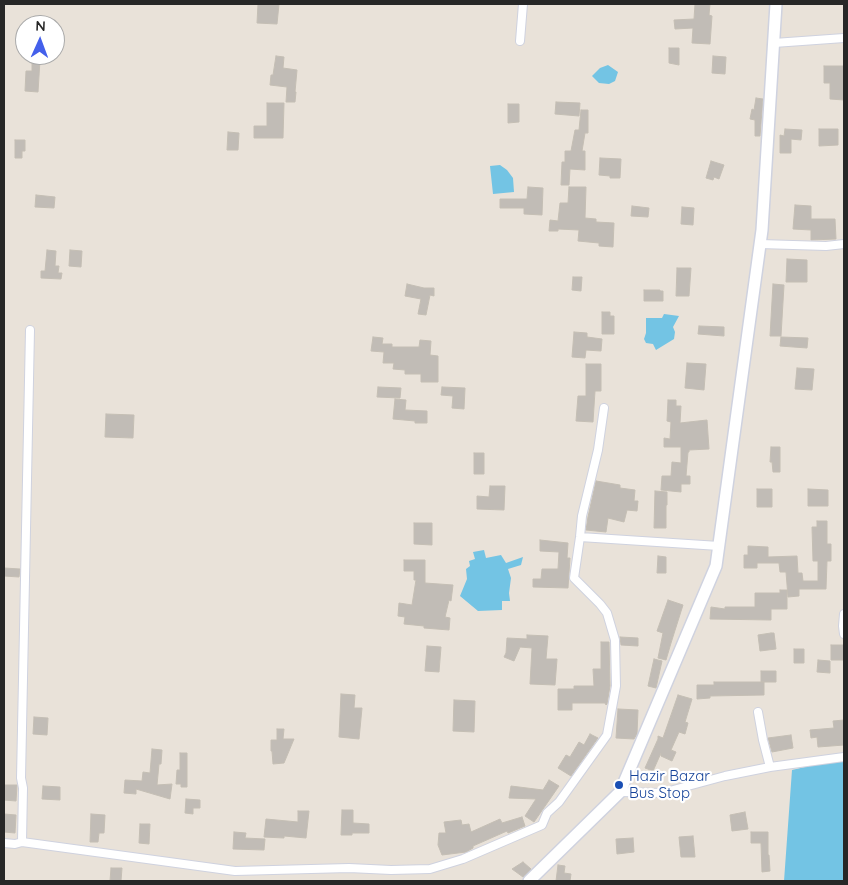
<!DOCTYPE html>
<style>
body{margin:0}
#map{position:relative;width:848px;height:885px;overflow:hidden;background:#e9e2d9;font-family:Quicksand,sans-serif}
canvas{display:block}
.frame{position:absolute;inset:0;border:5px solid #272727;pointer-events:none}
.north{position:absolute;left:15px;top:15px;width:50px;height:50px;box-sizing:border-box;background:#fff;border:1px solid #a9a9a9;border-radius:50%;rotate:2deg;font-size:14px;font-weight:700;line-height:20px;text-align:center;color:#272727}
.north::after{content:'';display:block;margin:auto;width:18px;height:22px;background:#4460eb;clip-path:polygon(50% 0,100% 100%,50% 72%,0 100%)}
</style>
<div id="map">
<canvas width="848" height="885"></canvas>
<div class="frame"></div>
<div class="north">N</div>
</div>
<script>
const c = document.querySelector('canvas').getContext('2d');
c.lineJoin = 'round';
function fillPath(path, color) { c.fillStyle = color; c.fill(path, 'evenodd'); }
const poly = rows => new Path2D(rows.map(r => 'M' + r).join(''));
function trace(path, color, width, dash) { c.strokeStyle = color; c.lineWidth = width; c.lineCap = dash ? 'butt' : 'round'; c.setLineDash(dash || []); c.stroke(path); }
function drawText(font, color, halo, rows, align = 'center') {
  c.font = font + ' Quicksand,sans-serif'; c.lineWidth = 4.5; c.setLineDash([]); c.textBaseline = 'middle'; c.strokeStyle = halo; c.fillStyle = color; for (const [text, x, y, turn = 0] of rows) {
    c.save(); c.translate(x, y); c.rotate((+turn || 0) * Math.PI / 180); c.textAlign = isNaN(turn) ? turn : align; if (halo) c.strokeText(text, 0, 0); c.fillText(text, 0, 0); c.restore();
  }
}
fillPath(poly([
 [608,65,618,72,615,81,609,84,599,83,592,76,600,68],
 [500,165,507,170,513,178,514,192,493,194,490,166],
 [664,314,679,316,673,327,675,332,674,339,656,350,653,344,646,343,644,339,646,333,646,318,662,318],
 [484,550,486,558,501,555,506,563,523,557,521,565,508,569,511,578,509,593,510,601,502,601,502,610,478,611,460,596,467,579,466,569,470,566,469,561,475,559,473,552],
 [844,758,844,881,784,881,792,770]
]), '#73c4e4');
const building = poly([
 [258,4,279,4,277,24,257,23,258,4],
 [695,4,710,4,709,15,712,16,710,44,692,43,693,28,675,29,674,20,694,19,695,4],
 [669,48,679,48,679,65,669,63,669,48],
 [276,56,284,57,283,68,297,70,295,92,296,92,295,102,286,102,287,87,270,85,271,75,273,75,276,56],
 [713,56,726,57,725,74,712,73,713,56],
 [32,60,40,60,38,92,25,91,26,71,32,71,32,60],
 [824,66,844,66,844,100,830,99,830,83,824,83,824,66],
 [756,98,763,99,760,136,755,136,755,120,750,119,752,109,754,110,756,98],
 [556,102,580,103,579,116,555,114,556,102],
 [267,103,284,103,283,138,254,138,254,126,267,126,267,103],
 [508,104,519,104,519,122,508,123,508,104],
 [581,110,588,110,588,133,585,133,582,151,585,151,585,170,570,169,569,185,561,185,562,162,565,162,565,151,571,151,575,130,579,130,581,110],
 [785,129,802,130,801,140,791,139,791,153,780,153,780,135,784,136,785,129],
 [819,129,838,129,838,145,819,146,819,129],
 [228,132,239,133,238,150,227,150,228,132],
 [15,140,25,140,25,151,22,151,22,158,15,158,15,140],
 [600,158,621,159,620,178,610,178,610,176,599,175,600,158],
 [711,161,724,165,719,179,714,177,713,180,706,178,711,161],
 [528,187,543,188,542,215,524,214,524,208,500,208,500,199,527,199,528,187],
 [569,187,586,187,585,218,596,219,596,222,614,223,613,247,599,246,599,243,578,241,579,230,558,229,558,231,549,231,550,220,558,221,560,203,568,203,569,187],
 [36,195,55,197,54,208,35,207,36,195],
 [795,205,811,206,811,219,835,219,836,239,811,240,811,230,793,229,795,205],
 [632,206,649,208,648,217,631,216,632,206],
 [682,207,694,208,693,225,681,224,682,207],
 [47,250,56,251,55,266,59,266,58,273,62,273,61,279,41,278,41,271,45,271,47,250],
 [70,250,82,251,81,267,69,266,70,250],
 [787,259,807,260,807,282,786,282,787,259],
 [677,268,691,268,689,296,676,296,677,268],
 [573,277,582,277,581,291,572,290,573,277],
 [407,284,424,288,434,288,434,296,430,295,426,315,418,314,421,299,405,296,407,284],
 [773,284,784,285,781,336,770,336,773,284],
 [644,290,660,290,660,291,663,291,663,301,644,301,644,290],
 [602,312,610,312,610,316,614,316,614,334,602,334,602,312],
 [699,326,724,327,724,336,698,334,699,326],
 [574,332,587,333,587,337,602,339,601,351,586,350,585,358,572,357,574,332],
 [373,337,383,338,382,344,392,344,392,347,419,347,420,340,431,341,430,355,438,356,438,382,421,382,421,374,405,374,405,370,393,369,394,363,383,363,384,352,371,351,373,337],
 [781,337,808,338,807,348,780,346,781,337],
 [687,363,706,364,704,390,685,388,687,363],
 [586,364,601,364,601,391,595,391,593,422,576,421,578,396,586,396,586,364],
 [797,368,814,369,812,390,795,389,797,368],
 [378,387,401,388,400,398,377,397,378,387],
 [442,387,465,388,464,409,452,408,453,396,441,395,442,387],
 [395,399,406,400,405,410,427,411,427,423,415,423,415,421,393,419,395,399],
 [668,400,676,400,676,406,681,406,680,423,707,420,709,449,689,450,689,452,688,452,686,476,690,476,690,484,681,484,681,492,661,490,662,476,671,476,672,462,681,463,681,447,664,447,664,438,670,439,671,422,667,421,668,400],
 [106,414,134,415,133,438,105,437,106,414],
 [771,447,780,447,780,472,773,472,772,462,770,462,771,447],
 [474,453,484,453,484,474,474,474,474,453],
 [596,481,620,485,620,488,635,490,634,501,638,501,637,511,627,510,624,522,608,518,606,532,586,530,588,517,596,481],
 [490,486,505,486,504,510,477,509,477,496,489,497,490,486],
 [757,489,772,489,772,507,757,507,757,489],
 [808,489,828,490,828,506,808,506,808,489],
 [655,491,667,492,667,505,666,505,666,528,654,528,655,491],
 [817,521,827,521,827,544,831,544,831,561,827,561,826,589,799,589,799,596,788,597,786,572,780,572,779,563,757,563,757,568,744,568,744,555,748,555,748,546,768,547,768,557,797,556,798,573,802,573,803,581,818,581,818,561,813,561,812,527,817,527,817,521],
 [414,523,432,523,432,545,414,544,414,523],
 [540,540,568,543,567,558,570,558,568,588,533,587,533,579,541,579,542,569,558,569,559,552,540,551,540,540],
 [658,556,666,557,666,573,657,573,658,556],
 [404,560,425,560,425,583,453,585,451,601,449,600,445,617,450,618,449,630,424,628,424,626,404,624,405,617,398,616,399,603,412,605,416,580,414,580,414,571,404,571,404,560],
 [4,568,20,569,19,577,4,576,4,568],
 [780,590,787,590,787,609,771,609,771,620,710,619,711,607,725,609,725,607,755,607,755,593,780,593,780,590],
 [668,600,683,605,671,643,666,660,658,658,663,633,657,631,668,600],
 [771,633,774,633,776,649,760,651,758,635,771,633],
 [527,635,548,636,546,659,557,659,555,685,530,684,532,648,520,647,514,661,504,657,506,653,507,638,527,639,527,635],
 [620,637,638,638,638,646,621,645,620,637],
 [601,642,609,642,610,686,607,704,606,705,605,703,572,703,572,710,558,710,558,689,574,689,574,686,594,686,593,669,601,669,601,642],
 [831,645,844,645,844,660,831,660,831,645],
 [427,646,441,647,439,672,425,671,427,646],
 [794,649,804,649,804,663,794,663,794,649],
 [654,659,662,661,656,688,648,686,654,659],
 [818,660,830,661,830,673,817,672,818,660],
 [761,671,776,671,776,682,761,682,761,671],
 [714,682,764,682,764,695,710,696,710,698,697,699,697,685,714,685,714,682],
 [341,694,355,695,354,708,362,708,359,739,339,737,341,694],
 [678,695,692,699,685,722,688,723,685,734,679,732,671,750,676,752,672,761,661,756,661,753,653,771,645,768,658,739,658,736,663,738,678,695],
 [454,700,475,701,474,732,453,731,454,700],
 [618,709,638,710,637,734,634,739,616,738,618,709],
 [34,717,48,718,47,735,33,734,34,717],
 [844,720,844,745,818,747,817,737,811,738,810,730,834,728,833,721,844,720],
 [277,729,284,729,283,739,294,739,284,763,273,764,272,751,271,751,271,740,277,740,277,729],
 [590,734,598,738,571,776,558,768,566,755,570,757,579,742,584,745,590,734],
 [791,735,793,748,772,752,768,738,791,735],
 [152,749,162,750,161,764,159,764,157,785,172,784,170,799,136,789,136,794,124,793,125,780,142,781,143,772,150,773,152,749],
 [180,753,187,753,187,787,181,787,181,784,176,784,177,770,180,770,180,753],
 [549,780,559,786,534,822,525,816,536,799,509,798,511,786,543,790,549,780],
 [4,785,17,785,16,801,4,800,4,785],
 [43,786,60,787,60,800,42,799,43,786],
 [186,799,200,800,200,808,193,808,193,814,185,813,186,799],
 [342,810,353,810,353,823,369,824,369,833,352,833,352,835,341,835,342,810],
 [298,811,309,811,306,838,284,836,284,838,264,837,266,819,298,822,298,811],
 [745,812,748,829,732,831,730,815,745,812],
 [4,814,16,815,15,833,4,832,4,814],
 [91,814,105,815,104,833,99,833,98,842,90,842,91,814],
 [522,817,525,826,508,833,507,831,473,846,473,848,466,852,442,855,438,845,439,833,446,833,444,822,461,820,462,825,469,824,471,832,500,819,502,823,522,817],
 [140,824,150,824,149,844,139,843,140,824],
 [234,832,246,833,245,838,265,839,264,850,233,849,234,832],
 [751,832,768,832,768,855,769,855,770,871,762,872,761,843,751,843,751,832],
 [693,836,695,857,681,857,679,837,693,836],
 [633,838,634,852,617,854,616,839,633,838],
 [523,862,531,869,523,877,512,869,523,862],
 [558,865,565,866,564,873,571,874,570,881,556,881,558,865],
 [111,868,122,868,121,881,110,881,111,868]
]);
fillPath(building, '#c1bcb6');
trace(building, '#c4beb4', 1);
const street = poly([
 [520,41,523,4],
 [774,43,844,38],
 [760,244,826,246,844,244],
 [580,537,719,546],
 [844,614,843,626,844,634],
 [758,712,763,740,770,767,844,757],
 [620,792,662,793,725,776,770,767],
 [22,842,23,788,21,778,30,330],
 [4,843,15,844,22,842,235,871,349,868,391,870,430,869,463,859,542,825,547,813,559,802,607,735,616,686,615,640,607,613,600,604,574,578,580,537,582,516,598,450,604,408]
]);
const secondary = poly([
 [529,881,620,792,716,566,762,230,776,4]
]);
trace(street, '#cfd2df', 10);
trace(secondary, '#cfd2df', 14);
trace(street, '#fff', 8);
trace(secondary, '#fff', 11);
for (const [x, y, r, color] of [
 [619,785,5,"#1a4fb4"]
]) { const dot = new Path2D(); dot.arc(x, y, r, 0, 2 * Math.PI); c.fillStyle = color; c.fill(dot); trace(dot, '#fff', 2); }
drawText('15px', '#164399', '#fff', [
 ["Hazir Bazar",629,776],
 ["Bus Stop",629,793]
], 'left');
</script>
